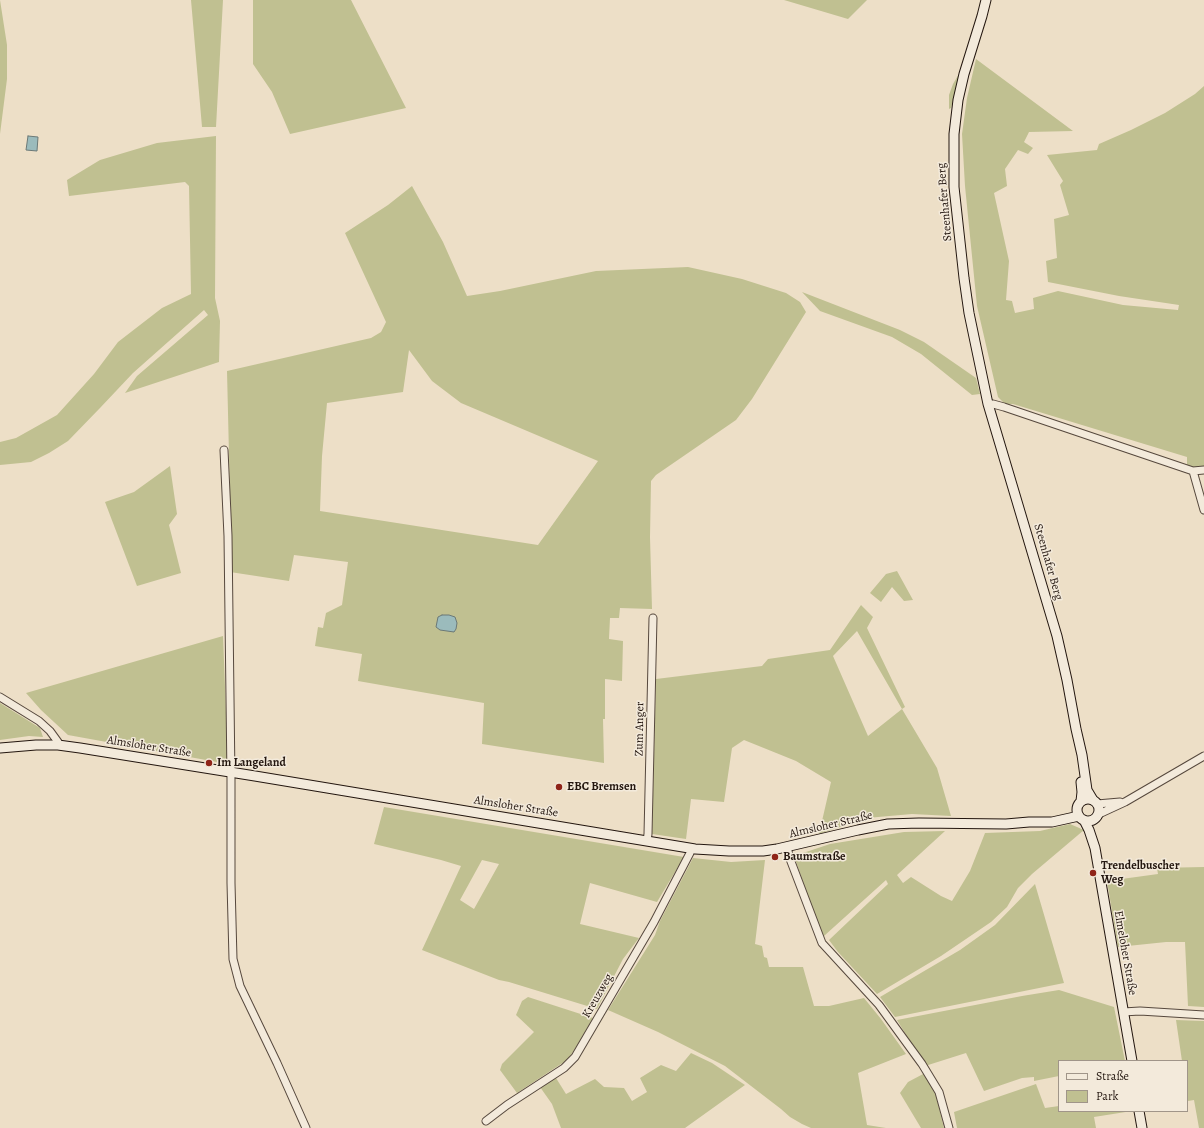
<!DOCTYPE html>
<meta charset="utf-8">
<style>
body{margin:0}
#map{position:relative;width:1204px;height:1128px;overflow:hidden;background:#eddfc7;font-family:Alegreya,serif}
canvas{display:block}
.legend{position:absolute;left:1058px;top:1060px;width:130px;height:52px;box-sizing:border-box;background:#f3eadb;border:1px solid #a09589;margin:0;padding:5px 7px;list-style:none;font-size:12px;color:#23160f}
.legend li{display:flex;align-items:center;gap:8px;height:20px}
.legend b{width:20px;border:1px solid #a09589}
</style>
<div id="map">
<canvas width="1204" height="1128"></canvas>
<ul class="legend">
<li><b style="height:5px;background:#f3eadb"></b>Straße</li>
<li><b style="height:11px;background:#c0c091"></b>Park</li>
</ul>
</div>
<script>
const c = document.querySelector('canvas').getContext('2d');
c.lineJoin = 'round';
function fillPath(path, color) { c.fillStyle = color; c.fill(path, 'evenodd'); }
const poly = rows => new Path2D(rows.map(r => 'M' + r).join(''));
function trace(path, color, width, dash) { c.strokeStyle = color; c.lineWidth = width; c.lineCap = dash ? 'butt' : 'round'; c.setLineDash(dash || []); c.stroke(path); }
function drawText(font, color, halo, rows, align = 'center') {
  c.font = font + ' Alegreya,serif'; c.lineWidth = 3; c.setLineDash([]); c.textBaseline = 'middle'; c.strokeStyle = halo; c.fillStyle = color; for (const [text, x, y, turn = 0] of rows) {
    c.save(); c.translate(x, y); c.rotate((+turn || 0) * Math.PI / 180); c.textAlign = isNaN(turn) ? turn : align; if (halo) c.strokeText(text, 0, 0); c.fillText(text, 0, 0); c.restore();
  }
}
fillPath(poly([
 [0,0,7,45,7,79,0,134],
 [191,0,223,0,216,127,202,127],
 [253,0,351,0,406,108,290,134,272,92,253,64],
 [784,0,867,0,848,19],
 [976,59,1073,131,1029,132,1024,142,1033,148,1028,154,1018,150,1005,169,1007,186,994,193,1009,261,1006,300,1012,301,1015,313,1034,309,1033,298,1058,291,1123,305,1178,310,1179,305,1119,296,1048,282,1046,261,1057,258,1054,219,1069,215,1060,185,1063,181,1047,155,1097,150,1099,144,1131,130,1165,113,1195,94,1204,86,1204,466,1200,467,1187,467,1187,457,1013,404,1005,404,998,397,977,306,965,186,962,134,967,98],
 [960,72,951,108,949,109,949,95,953,84],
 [216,136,215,298,220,321,219,362,125,393,137,376,208,315,204,310,133,373,100,408,68,441,49,453,31,462,0,465,0,442,16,438,57,415,94,374,118,342,162,308,191,294,189,186,185,182,69,196,67,180,100,160,157,143],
 [412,186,443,242,467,296,500,291,596,271,688,267,742,279,786,293,800,302,806,312,752,399,736,420,656,475,651,481,650,537,652,609,620,608,619,618,610,618,609,639,623,641,622,681,605,679,605,719,603,719,604,763,482,744,484,703,358,681,362,654,315,646,318,627,323,628,326,613,342,605,348,562,294,555,289,581,230,572,230,497,227,371,371,338,381,332,386,322,345,233,388,205],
 [409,350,432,381,461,403,598,461,538,545,320,511,322,456,327,403,403,392],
 [802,292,900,330,924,342,976,378,980,394,972,395,921,354,892,337,820,311],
 [170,466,177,514,169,525,181,573,137,586,105,502,134,492],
 [897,571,913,600,904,601,892,587,881,602,870,593,886,574],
 [861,605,873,617,867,628,905,707,902,709,937,768,951,816,912,814,867,818,819,834,831,782,796,761,744,740,732,748,724,802,691,799,686,839,652,834,656,679,762,666,768,659,830,650],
 [857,631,902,709,868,736,833,656],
 [223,636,228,764,68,735,41,710,26,693],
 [0,703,40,728,43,737,29,736,0,740],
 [384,807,684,857,657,902,590,883,580,924,639,938,623,959,597,1009,509,982,499,980,422,950,461,866,441,860,374,844],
 [482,860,499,864,474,909,460,900],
 [1070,824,1084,830,1032,874,1018,888,1007,907,991,922,941,956,877,994,838,952,829,940,888,884,886,880,824,936,817,922,794,856,830,844,904,832,945,831,897,875,903,883,911,877,941,896,952,901,970,871,985,833,1040,831],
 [693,858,731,862,765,860,755,944,762,946,764,957,767,958,769,967,803,967,814,1006,829,1006,864,998,881,1019,906,1054,858,1073,867,1125,886,1128,811,1128,802,1124,790,1117,781,1109,725,1066,658,1032,608,1010,655,935,660,921],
 [1204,867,1204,1007,1188,1006,1185,942,1166,942,1118,947,1107,881,1158,874,1157,868],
 [1035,884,1064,983,895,1017,880,997,960,950,995,925],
 [1059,990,1114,1007,1125,1061,1059,1061,1059,1076,1034,1081,1034,1077,1022,1078,984,1091,966,1053,925,1066,897,1020,1022,996],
 [528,997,593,1018,575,1049,567,1060,517,1093,500,1070,502,1064,534,1032,516,1015,522,1001],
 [1176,1020,1204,1021,1204,1128,1199,1128,1194,1100,1188,1101,1187,1061,1182,1061],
 [691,1053,712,1063,745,1085,685,1128,561,1128,552,1104,540,1087,556,1078,566,1094,595,1079,604,1087,624,1088,632,1101,647,1092,640,1078,661,1065,676,1071],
 [925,1073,935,1091,944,1128,921,1128,900,1093,908,1082],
 [1036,1084,1045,1108,1059,1106,1059,1111,1132,1111,1094,1117,1096,1128,957,1128,954,1112]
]), '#c0c091');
const water = poly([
 [28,136,38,137,37,151,26,150,28,136],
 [442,615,449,615,455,617,457,623,456,629,454,632,440,630,436,627,438,617,442,615]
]);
fillPath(water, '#9bbbbc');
trace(water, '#6b7977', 1);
trace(poly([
 [944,1122,945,1127]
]), '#6b7977', 1.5);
const street = poly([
 [988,404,993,404,1004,407,1193,471,1204,470],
 [224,450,228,536,231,779,231,883,233,959,240,986,277,1063,306,1128],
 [1193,471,1204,510],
 [0,697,39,721,50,731,58,742,58,745],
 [1097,804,1120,802],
 [1099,814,1125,802,1204,756],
 [647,841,648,834,653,618],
 [787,847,790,859,822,943,879,1005,922,1064,939,1092,949,1128],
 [1123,1012,1140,1011,1204,1015],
 [486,1121,507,1105,564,1068,575,1057,654,922,690,853,691,849]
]);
const secondary = poly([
 [986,0,982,16,964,74,958,100,954,134,954,187,964,278,969,313,988,404,1057,636,1067,680,1076,729,1082,755,1087,790,1093,800],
 [0,748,36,745,58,745,80,748,255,776,695,849,729,851,763,851,777,849,858,830,888,824,919,823,1006,824,1029,822,1052,822,1079,816],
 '1077 810a11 11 0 1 1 22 0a11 11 0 1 1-22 0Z',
 [1081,801,1082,792,1081,782],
 [1084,820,1089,830,1095,848,1132,1061],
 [1139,1111,1142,1128]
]);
trace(street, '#56483d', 9);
trace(secondary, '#23160f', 11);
trace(street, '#f3eadb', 7);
trace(secondary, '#f3eadb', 9);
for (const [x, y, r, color] of [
 [209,763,4,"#8f2418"],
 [559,787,4,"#8f2418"],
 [775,857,4,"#8f2418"],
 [1093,873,4,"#8f2418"]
]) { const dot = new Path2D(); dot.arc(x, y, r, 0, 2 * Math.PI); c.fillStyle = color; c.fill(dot); trace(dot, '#f3eadb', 1.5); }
drawText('12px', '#23160f', '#f3eadb', [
 ["Steenhafer Berg",945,202,-95],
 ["Steenhafer Berg",1048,562,74],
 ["Zum Anger",640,729,-89],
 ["Almsloher Straße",149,747,9],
 ["Almsloher Straße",516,807,9],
 ["Almsloher Straße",831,825,-13],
 ["Elmeloher Straße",1125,953,80],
 ["Kreuzweg",598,996,-60]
]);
drawText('bold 12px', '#23160f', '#f3eadb', [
 ["Im Langeland",217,763],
 ["EBC Bremsen",567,787],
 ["Baumstraße",783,857],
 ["Trendelbuscher",1101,866],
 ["Weg",1101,880]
], 'left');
</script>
